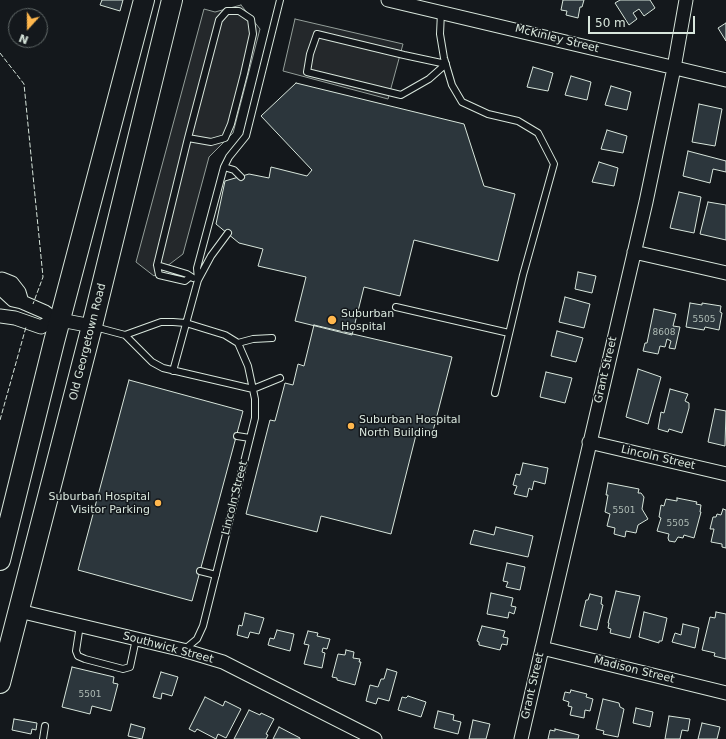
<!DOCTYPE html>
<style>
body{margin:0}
#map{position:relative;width:726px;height:739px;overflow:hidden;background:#14181c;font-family:"DejaVu Sans",sans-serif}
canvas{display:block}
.north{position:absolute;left:8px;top:8px;width:40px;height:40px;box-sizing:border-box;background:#14181c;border:1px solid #626a69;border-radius:50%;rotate:201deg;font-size:11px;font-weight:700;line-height:16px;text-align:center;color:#d8e6dc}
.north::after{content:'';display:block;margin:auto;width:14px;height:18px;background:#ffb74d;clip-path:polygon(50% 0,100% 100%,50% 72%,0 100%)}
.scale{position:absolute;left:588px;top:16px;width:107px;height:18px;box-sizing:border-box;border:2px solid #d8e6dc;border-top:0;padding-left:5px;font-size:12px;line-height:14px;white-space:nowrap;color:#d8e6dc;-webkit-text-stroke:3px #14181c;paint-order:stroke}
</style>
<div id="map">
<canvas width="726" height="739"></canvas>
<div class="north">N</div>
<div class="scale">50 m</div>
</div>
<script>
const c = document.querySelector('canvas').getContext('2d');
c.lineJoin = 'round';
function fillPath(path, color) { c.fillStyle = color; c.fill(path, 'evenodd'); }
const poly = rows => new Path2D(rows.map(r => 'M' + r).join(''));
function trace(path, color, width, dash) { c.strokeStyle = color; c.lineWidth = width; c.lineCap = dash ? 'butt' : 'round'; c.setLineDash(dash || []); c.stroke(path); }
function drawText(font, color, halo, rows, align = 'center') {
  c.font = font + ' "DejaVu Sans",sans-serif'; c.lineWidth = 3; c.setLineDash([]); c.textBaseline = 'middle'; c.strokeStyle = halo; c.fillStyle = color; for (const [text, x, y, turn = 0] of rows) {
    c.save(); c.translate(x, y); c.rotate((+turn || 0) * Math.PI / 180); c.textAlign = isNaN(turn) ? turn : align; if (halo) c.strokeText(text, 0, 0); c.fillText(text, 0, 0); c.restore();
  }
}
const parking = poly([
 [241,5,260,29,233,133,209,157,183,254,154,276,136,262,204,9,215,12,241,5],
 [295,19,403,44,388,99,283,71,295,19]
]);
fillPath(parking, '#24282b');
trace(parking, '#939e99', 1);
const building = poly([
 [102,0,123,0,120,11,100,5,102,0],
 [563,0,584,0,582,7,580,7,578,18,566,15,567,11,561,10,563,0],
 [620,0,650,0,655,8,644,16,639,9,633,13,637,19,629,25,615,3,620,0],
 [726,23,726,41,718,28,726,23],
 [533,67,553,73,548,91,527,87,533,67],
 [571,76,591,82,587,100,565,95,571,76],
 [296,83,464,124,484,186,515,194,498,261,414,240,400,296,364,287,352,335,295,321,306,277,258,266,263,249,239,243,216,224,225,181,249,174,269,178,271,167,307,176,312,170,261,116,296,83],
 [611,86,631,92,627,110,605,105,611,86],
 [699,104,722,109,715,146,692,142,699,104],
 [607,130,627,136,623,153,601,149,607,130],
 [688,151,726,161,726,172,713,169,710,183,683,176,688,151],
 [599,162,618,168,614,186,592,182,599,162],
 [679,192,701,197,694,233,670,228,679,192],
 [708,202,726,205,726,240,700,234,708,202],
 [578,272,596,276,592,293,575,289,578,272],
 [565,297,590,304,584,328,559,322,565,297],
 [690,303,702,305,702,303,721,306,720,312,722,313,719,330,705,327,704,330,686,327,690,303],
 [654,309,676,314,673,326,680,327,675,349,669,348,671,341,667,339,665,347,660,346,658,354,643,351,645,343,647,343,654,309],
 [314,325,452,357,432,435,417,431,391,534,321,516,317,532,246,514,270,420,275,421,285,383,293,385,298,364,304,366,314,325],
 [557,331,583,338,576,362,551,356,557,331],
 [638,369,661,377,648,424,626,417,638,369],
 [546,372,572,378,565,403,540,397,546,372],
 [129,380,243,411,192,601,78,570,129,380],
 [670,389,688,394,685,401,689,403,689,408,682,433,669,429,668,432,658,429,661,412,664,413,670,389],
 [715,409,726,411,725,446,708,442,715,409],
 [523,463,548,468,545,484,534,481,532,490,529,488,527,497,514,494,517,486,513,485,516,474,520,475,523,463],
 [608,483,639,489,638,493,641,493,644,497,642,509,648,519,638,525,636,533,626,531,625,537,614,534,615,528,607,526,610,514,605,512,608,495,606,495,608,483],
 [677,498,697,502,696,504,701,505,700,512,701,512,694,538,684,535,683,538,678,537,675,542,669,541,668,538,669,534,657,531,661,518,659,517,661,505,664,506,666,499,677,501,677,498],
 [723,509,726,510,726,548,722,547,722,544,711,542,714,529,710,529,713,517,716,517,717,514,721,515,723,509],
 [496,527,533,536,528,557,470,544,474,530,494,535,496,527],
 [507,563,525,567,520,590,506,587,508,582,503,581,507,563],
 [616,591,640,596,630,638,610,633,611,629,608,628,609,623,608,623,616,591],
 [491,593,513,598,511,606,516,607,514,614,509,612,508,618,487,614,491,593],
 [590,594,602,597,601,604,603,605,597,630,580,626,586,600,588,600,590,594],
 [644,612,667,618,662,641,659,641,659,643,639,637,644,612],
 [716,612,726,614,726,659,714,656,715,653,702,650,710,617,715,618,716,612],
 [245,613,264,618,259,634,250,632,248,638,237,635,239,625,242,626,245,613],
 [683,624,699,628,695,648,672,642,675,633,681,635,683,624],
 [482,626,505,631,503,637,508,638,507,645,502,644,500,650,479,645,479,642,477,641,482,626],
 [277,630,294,634,290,651,268,645,270,638,274,639,277,630],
 [308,631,318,633,317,636,330,639,327,649,323,648,322,652,325,653,322,668,304,664,309,645,304,644,308,631],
 [346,650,354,652,353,658,360,659,359,662,361,662,355,685,337,680,337,678,332,677,338,654,345,655,346,650],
 [72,667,114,677,113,683,118,684,111,711,92,706,90,714,62,707,72,667],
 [387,669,397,672,389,701,378,698,376,704,366,701,370,685,378,687,381,679,384,679,387,669],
 [161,672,178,677,172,696,162,693,161,699,153,697,161,672],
 [571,690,587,694,586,697,593,699,590,711,585,710,584,718,570,715,572,707,568,706,569,702,563,700,565,692,570,693,571,690],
 [408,696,426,702,421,717,398,710,402,697,406,698,408,696],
 [205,697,223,706,225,701,241,709,226,738,218,734,216,739,197,729,195,732,189,729,205,697],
 [603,699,619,703,620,707,624,709,618,737,603,734,604,731,596,729,603,699],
 [636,708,653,712,650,727,633,723,636,708],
 [249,710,260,715,261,713,274,719,266,734,268,735,266,739,234,739,249,710],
 [438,711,454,715,453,720,461,722,458,734,434,728,438,711],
 [669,716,690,719,688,731,682,730,680,739,665,739,669,716],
 [14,719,37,723,36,730,32,729,31,734,12,730,14,719],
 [473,720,490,724,486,739,469,739,473,720],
 [702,723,720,727,717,739,698,739,702,723],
 [131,724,145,728,142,739,128,736,131,724],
 [279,727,300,738,300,739,273,739,279,727],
 [555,729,579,735,578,739,548,739,550,730,555,731,555,729]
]);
fillPath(building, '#2c363c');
trace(building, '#d8e6dc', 1);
const lane = poly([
 [441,12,440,34,444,58,452,85,462,102,488,114,518,121,538,133,554,164,523,275,495,393],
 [317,34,404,55,446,64,429,79,401,95,307,72,310,54,317,34],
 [188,138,211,142,225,138,231,124,244,74,253,34,251,19,239,11,227,11,219,20,188,138,157,265,159,275,185,281,190,277],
 [224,167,234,170,241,177],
 [157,265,187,274,193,278],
 [198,280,197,268,224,167,229,157,246,136,280,0],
 [396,307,509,333],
 [95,327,125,335,152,362,163,368,253,389],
 [125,335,161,322,173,322,186,323,225,335,238,343,248,366,255,399,255,418,203,626,197,639,185,649],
 [238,343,253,339,272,338],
 [173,371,198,280,211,256,228,233],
 [253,389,280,378],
 [237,436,250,438],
 [200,571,216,575],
 [80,625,76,651,78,656,85,659,123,669,130,667,136,639],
 [43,739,45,726]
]);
const street = poly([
 [388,0,726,80],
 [634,252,726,273],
 [0,280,2,279,12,283,19,292,22,302],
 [0,288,13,300,22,302,45,312,55,319,92,326],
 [0,316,15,318,41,327,55,319],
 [589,442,726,474],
 [19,611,183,650,223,662,375,739],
 [542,648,726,693],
 [521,739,646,202,674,68,686,0]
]);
const primary = poly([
 [0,560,54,342,144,0],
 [0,683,92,326,172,0]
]);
trace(lane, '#d8e6dc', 8);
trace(street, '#d8e6dc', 15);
trace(primary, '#d8e6dc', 22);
trace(lane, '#14181c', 6);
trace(street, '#14181c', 13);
trace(primary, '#14181c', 20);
trace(poly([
 [0,53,24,84,43,277,33,304],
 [0,420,26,327]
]), '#d8e6dc', 1, [5, 2]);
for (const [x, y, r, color] of [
 [332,320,5,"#ffb74d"],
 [351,426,4,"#ffb74d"],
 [158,503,4,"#ffb74d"]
]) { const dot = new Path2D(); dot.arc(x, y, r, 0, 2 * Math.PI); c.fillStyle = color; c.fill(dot); trace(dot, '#14181c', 1.5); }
drawText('9px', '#adbab4', null, [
 ["5505",704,320],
 ["8608",664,333],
 ["5501",624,511],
 ["5505",678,524],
 ["5501",90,695]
]);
drawText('11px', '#d8e6dc', '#14181c', [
 ["McKinley Street",557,39,14],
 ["Old Georgetown Road",88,342,-76],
 ["Grant Street",606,370,-77],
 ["Lincoln Street",658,458,13],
 ["Lincoln Street",235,498,-76],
 ["Southwick Street",168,648,15],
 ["Madison Street",634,670,14],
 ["Grant Street",533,686,-77]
]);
drawText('11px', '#d8e6dc', '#14181c', [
 ["Suburban",341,314],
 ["Hospital",341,327],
 ["Suburban Hospital",359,420],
 ["North Building",359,433],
 ["Suburban Hospital",150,497,"right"],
 ["Visitor Parking",150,510,"right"]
], 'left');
</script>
